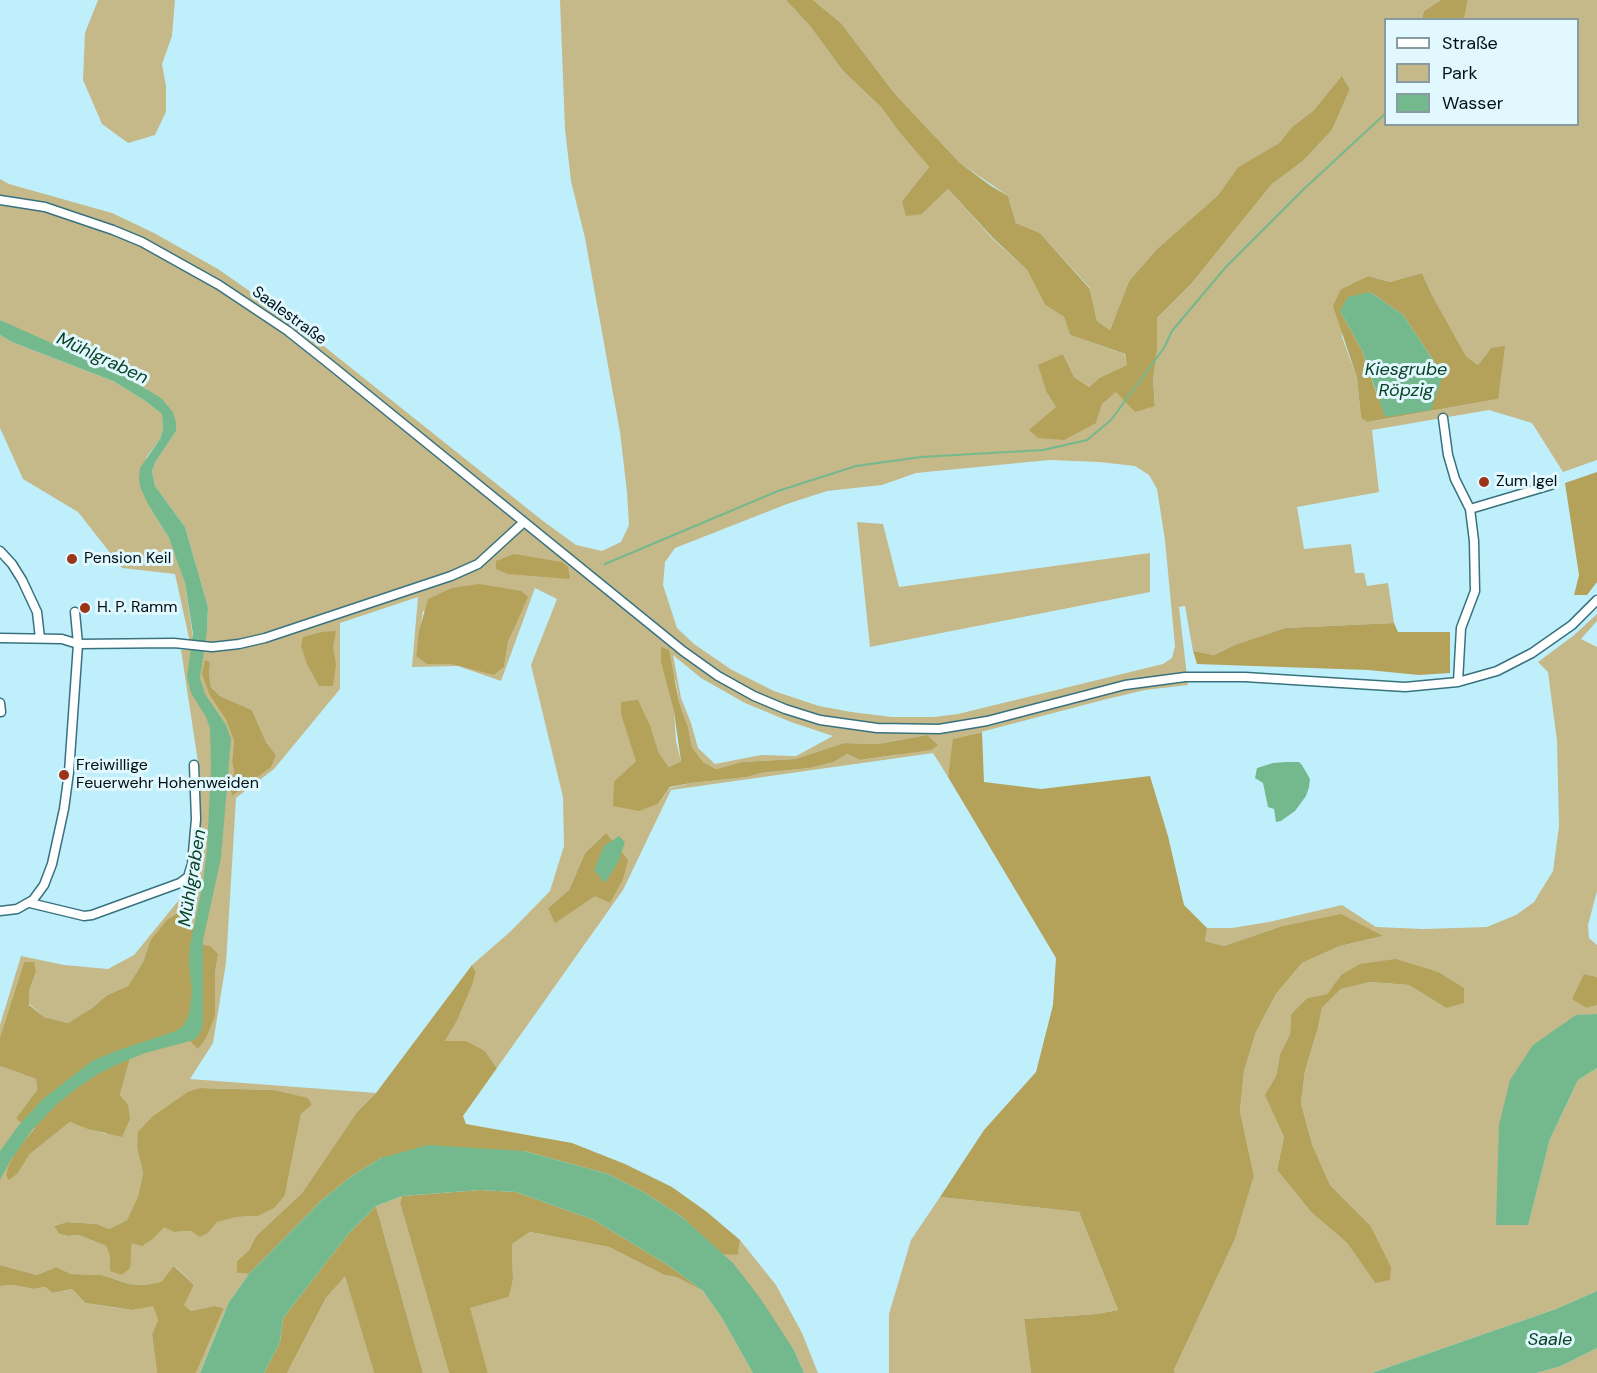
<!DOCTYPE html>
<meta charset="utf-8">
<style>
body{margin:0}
#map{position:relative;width:1597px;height:1373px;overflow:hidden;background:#c0effc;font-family:"DM Sans",sans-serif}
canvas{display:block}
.legend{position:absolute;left:1384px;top:18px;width:195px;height:108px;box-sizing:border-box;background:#e1f8fe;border:2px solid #879ba1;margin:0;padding:8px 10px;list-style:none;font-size:18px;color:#001015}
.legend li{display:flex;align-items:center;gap:12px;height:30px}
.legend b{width:30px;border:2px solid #879ba1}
</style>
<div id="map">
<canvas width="1597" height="1373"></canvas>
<ul class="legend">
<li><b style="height:8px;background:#fff"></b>Straße</li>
<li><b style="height:16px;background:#c5b889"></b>Park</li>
<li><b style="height:16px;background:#74b98d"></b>Wasser</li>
</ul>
</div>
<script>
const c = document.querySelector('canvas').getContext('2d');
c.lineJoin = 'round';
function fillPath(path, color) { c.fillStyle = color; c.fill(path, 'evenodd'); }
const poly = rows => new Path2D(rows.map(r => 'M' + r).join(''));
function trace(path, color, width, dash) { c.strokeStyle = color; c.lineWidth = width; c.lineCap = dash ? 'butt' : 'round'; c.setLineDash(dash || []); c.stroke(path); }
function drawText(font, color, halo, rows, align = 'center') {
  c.font = font + ' "DM Sans",sans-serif'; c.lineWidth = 6; c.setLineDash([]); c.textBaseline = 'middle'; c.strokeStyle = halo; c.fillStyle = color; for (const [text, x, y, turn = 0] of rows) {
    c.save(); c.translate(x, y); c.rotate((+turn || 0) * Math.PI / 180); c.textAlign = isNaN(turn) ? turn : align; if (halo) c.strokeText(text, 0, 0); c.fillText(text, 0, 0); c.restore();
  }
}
fillPath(poly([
 [98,0,175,0,172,36,162,64,166,86,166,112,155,135,128,143,102,124,83,80,85,33],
 [560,0,786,0,810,26,843,71,881,107,900,133,929,167,902,201,922,214,948,189,993,239,1027,270,1045,305,1064,317,1070,335,1124,354,1128,365,1099,378,1089,387,1074,377,1063,354,1047,393,1056,407,1096,423,1102,403,1116,392,1155,405,1153,380,1157,349,1157,318,1191,284,1272,184,1303,161,1332,130,1350,89,1343,77,1314,110,1292,127,1279,143,1238,167,1218,195,1157,249,1129,281,1110,330,1097,321,1090,288,1040,233,1016,223,1008,196,960,163,895,94,841,23,813,0,1441,0,1424,11,1422,19,1386,20,1386,124,1578,124,1578,20,1464,19,1468,0,1597,0,1597,460,1563,472,1532,423,1489,410,1372,430,1379,492,1297,507,1304,549,1351,544,1355,573,1364,573,1367,586,1388,583,1394,623,1285,628,1237,644,1214,655,1193,651,1185,606,1179,607,1188,685,1145,690,1107,699,954,739,948,777,933,753,671,790,623,890,497,1068,485,1051,445,1041,457,1021,472,986,476,972,472,965,511,931,550,891,564,846,563,797,531,665,557,599,535,588,501,681,458,666,412,667,418,597,340,623,340,689,274,769,236,798,226,963,213,1043,190,1079,376,1093,357,1112,302,1193,256,1236,249,1250,237,1261,237,1273,249,1274,229,1302,201,1370,200,1373,196,1373,224,1308,214,1306,191,1311,183,1305,194,1285,175,1266,161,1282,144,1285,129,1284,102,1275,71,1274,56,1267,37,1275,0,1265,0,1066,36,1079,37,1090,16,1118,35,1128,19,1147,18,1173,30,1154,70,1122,106,1134,128,1104,120,1095,132,1051,184,1035,199,1048,214,1016,215,974,218,954,194,944,192,913,150,941,143,962,128,986,107,995,92,1008,68,1023,44,1017,29,1004,29,991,36,972,24,962,0,1037,0,1025,21,956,64,965,108,969,134,955,183,895,199,867,200,796,200,775,181,650,190,650,189,638,175,574,122,568,78,512,23,479,0,428,0,335,12,342,113,381,144,400,162,414,163,430,160,439,146,458,149,506,169,538,177,557,185,583,193,638,207,638,205,637,207,631,208,607,185,527,155,486,152,471,156,461,176,431,147,389,88,359,22,331,0,320,0,179,9,184,112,213,154,233,218,269,291,320,543,521,576,545,602,551,621,542,629,525,627,492,620,432,585,238,571,181,565,129],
 [1422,273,1432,295,1466,356,1478,365,1491,348,1498,399,1369,422,1361,418,1357,378,1342,337,1341,289,1368,276,1390,282],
 [1049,460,1099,462,1135,466,1149,475,1157,489,1165,540,1175,646,1172,658,1163,664,958,714,934,717,892,717,851,712,819,706,774,691,732,670,694,644,677,628,663,585,665,562,675,548,787,504,827,491,882,485,916,473],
 [507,590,522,591,527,597,508,642,504,667,494,675,471,667,416,656,423,611],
 [661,648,676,682,679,702,688,727,692,747,703,762,716,769,741,762,795,759,844,743,878,744,927,735,898,755,860,760,847,754,834,762,810,768,761,773,747,777,691,783,670,788,658,804,614,781,636,761,651,728,659,753,669,767,681,761,676,741,674,712,661,663],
 [673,655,701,678,745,703,791,722,833,736,796,756,761,755,715,764,698,748,691,723,681,698],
 [205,660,210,662,209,674,211,687,220,696,252,710,266,742,276,755,250,781,232,796,230,788,234,772,232,761,234,741,226,720,210,696],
 [606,833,610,903,595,895,548,908,569,890,585,853],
 [200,1088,273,1090,312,1105,301,1114,285,1195,258,1216,237,1217,216,1222,208,1233,191,1231,174,1232,164,1226,154,1238,132,1243,131,1255,110,1271,110,1257,106,1246,79,1235,68,1236,59,1234,54,1226,67,1222,97,1224,109,1229,127,1220,138,1196,143,1173,137,1148],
 [857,522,883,524,899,587,1150,553,1150,592,870,647],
 [1597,614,1597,621,1581,639,1597,647,1597,891,1588,925,1589,938,1597,945,1597,977,1584,974,1587,1008,1597,1005,1597,1014,1576,1016,1528,1224,1550,1139,1578,1080,1597,1068,1597,1291,1556,1309,1372,1373,1175,1373,1174,1370,1235,1239,1254,1176,1240,1111,1244,1071,1256,1032,1276,994,1302,963,1340,946,1383,936,1279,927,1224,946,1205,941,1207,928,1232,928,1269,922,1342,905,1376,927,1423,929,1487,927,1516,915,1534,902,1553,871,1559,826,1557,741,1548,672,1538,662,1573,636],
 [1341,975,1464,988,1446,1008,1409,985,1370,982,1341,989,1322,1008,1318,1028,1305,1071,1301,1103,1312,1144,1330,1185,1370,1225,1375,1283,1347,1243,1311,1212,1277,1170,1284,1137,1266,1095,1276,1076,1280,1054,1290,1034,1291,1014,1307,998,1327,994],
 [402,1196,400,1203,449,1373,423,1373,376,1206],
 [940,1197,1079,1212,1118,1310,1097,1314,1024,1319,1031,1373,889,1373,889,1314,911,1240],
 [530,1232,609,1247,664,1275,676,1277,703,1291,722,1318,753,1373,488,1373,469,1308,509,1297,513,1280,512,1244],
 [740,1240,776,1285,802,1333,818,1373,804,1373,794,1350,733,1264,722,1254,738,1254],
 [345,1275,374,1373,287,1373,326,1298],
 [13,1285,34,1289,45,1287,54,1293,72,1289,85,1303,110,1307,132,1310,153,1305,158,1320,152,1334,157,1373,0,1373,0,1286],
 [1597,1348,1597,1373,1536,1373,1561,1366]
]), '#c5b889');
fillPath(poly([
 [786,0,813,0,841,23,895,94,960,163,991,186,1008,196,1016,223,1040,233,1090,289,1097,321,1110,330,1129,281,1157,249,1218,195,1238,167,1279,143,1292,127,1314,110,1342,76,1350,89,1332,130,1303,161,1272,184,1191,284,1157,318,1157,350,1153,380,1155,406,1135,412,1116,392,1102,404,1096,423,1064,440,1038,438,1029,430,1056,407,1047,393,1038,365,1063,354,1074,377,1089,387,1099,378,1127,365,1125,354,1070,335,1064,317,1045,305,1027,270,993,238,948,189,922,214,906,216,902,201,929,167,900,133,881,107,843,71,810,26],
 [1441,0,1468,0,1464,19,1422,19,1424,11],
 [1422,273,1432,295,1466,356,1478,365,1491,348,1505,346,1498,399,1368,422,1361,418,1357,378,1333,306,1341,289,1368,276,1390,282],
 [1370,292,1403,315,1443,375,1376,392,1362,350,1340,311],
 [1597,472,1597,582,1587,595,1574,595,1579,575,1565,483],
 [514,554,562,562,568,567,570,579,508,574,496,569,496,561],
 [479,584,522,591,528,597,508,642,504,667,494,675,452,664,427,664,416,656,419,631,428,599,452,588],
 [1394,623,1398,632,1450,632,1450,673,1419,675,1368,670,1197,664,1193,651,1214,655,1237,644,1285,628],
 [336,631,333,647,336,665,333,686,319,686,307,664,301,646,303,637,322,632],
 [661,647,669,650,679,702,688,727,692,747,703,762,716,769,741,762,795,759,844,743,878,744,927,735,938,745,931,750,860,760,847,754,834,762,810,768,761,773,747,777,691,783,670,787,658,804,639,811,613,806,614,781,636,761,621,714,621,702,638,700,651,728,659,753,669,767,681,761,674,712,661,663],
 [205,660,210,662,209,674,211,687,220,696,252,710,266,742,276,755,271,767,232,796,230,788,234,772,232,761,234,741,226,720,210,696,202,674],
 [982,732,984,782,1041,789,1150,776,1168,836,1184,905,1207,928,1205,941,1224,946,1279,927,1341,914,1383,936,1340,946,1302,963,1276,994,1256,1032,1244,1071,1240,1111,1254,1176,1235,1239,1174,1370,1175,1373,1031,1373,1024,1319,1097,1314,1118,1310,1079,1212,940,1197,984,1130,1036,1072,1053,1005,1056,958,948,777,953,739],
 [606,833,628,860,623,879,610,903,595,896,555,923,548,908,569,890,585,853],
 [181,911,192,912,194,944,210,946,218,954,215,974,215,1016,206,1038,198,1049,184,1035,132,1051,120,1095,128,1104,130,1119,122,1137,88,1129,70,1122,30,1154,18,1173,9,1180,6,1175,9,1165,19,1147,35,1128,22,1124,16,1118,37,1090,36,1079,0,1066,0,1037,24,962,34,962,36,972,29,991,29,1005,44,1017,68,1023,92,1008,107,995,128,986,143,962,150,941,167,920],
 [1396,959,1438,972,1464,988,1464,1003,1446,1008,1409,985,1370,982,1341,989,1322,1008,1318,1028,1305,1071,1301,1103,1312,1144,1330,1185,1370,1225,1391,1267,1390,1280,1375,1283,1347,1243,1311,1212,1277,1170,1284,1137,1265,1095,1276,1076,1280,1054,1290,1034,1291,1014,1307,998,1327,994,1341,975,1360,964],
 [472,965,476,972,472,986,457,1021,445,1041,466,1041,485,1051,497,1068,463,1116,466,1124,572,1143,625,1164,672,1187,707,1212,740,1240,738,1255,722,1254,682,1217,645,1193,608,1174,524,1151,381,1158,352,1176,323,1199,249,1274,237,1273,237,1261,249,1250,256,1236,302,1193,357,1112,376,1093],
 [1584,974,1597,977,1597,1005,1587,1008,1572,999],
 [200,1088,273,1090,308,1098,312,1105,301,1114,285,1195,274,1208,258,1216,237,1217,217,1222,208,1233,200,1237,191,1231,174,1232,164,1227,154,1238,142,1246,132,1243,130,1268,122,1275,110,1271,110,1257,106,1246,79,1235,68,1236,59,1234,54,1226,67,1222,97,1224,109,1229,127,1220,138,1196,143,1173,137,1148,138,1132,153,1116,172,1103,188,1092],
 [480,1190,516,1192,594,1220,668,1265,703,1291,676,1277,664,1275,609,1247,530,1232,512,1244,513,1280,509,1297,470,1308,488,1373,449,1373,400,1203,402,1196],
 [376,1206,423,1373,374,1373,345,1276,326,1298,287,1373,264,1373,280,1342,283,1318,349,1233],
 [0,1265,37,1275,56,1267,71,1274,102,1275,129,1284,144,1285,161,1282,174,1266,194,1285,184,1305,191,1311,214,1306,224,1308,196,1373,157,1373,152,1334,158,1320,153,1306,132,1310,85,1303,72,1289,53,1293,45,1287,34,1289,13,1285,0,1286]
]), '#b5a25a');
fillPath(poly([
 [1370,292,1403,315,1443,375,1431,410,1385,417,1362,350,1340,311,1348,297],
 [0,320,123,375,161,398,173,412,176,423,176,431,156,461,152,471,155,486,185,527,208,607,207,631,200,678,205,694,226,725,231,739,221,858,203,940,203,1017,202,1029,198,1036,194,1040,145,1053,118,1064,98,1074,77,1088,56,1105,32,1130,11,1160,0,1180,0,1151,19,1125,43,1099,92,1061,116,1051,176,1031,183,1026,189,1015,192,992,189,963,190,945,203,882,207,849,211,769,210,728,206,717,191,693,187,677,193,634,185,583,169,538,149,506,141,489,139,480,140,468,160,439,163,430,162,414,144,400,113,381,12,342,0,335],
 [1287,762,1299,762,1302,765,1310,779,1309,787,1306,796,1295,811,1281,821,1276,822,1274,809,1268,807,1263,783,1255,778,1257,768,1273,763],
 [619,836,625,842,618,862,605,883,594,870,604,846],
 [1597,1014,1597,1068,1578,1080,1550,1139,1528,1225,1496,1225,1499,1125,1510,1080,1533,1045,1576,1015],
 [428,1145,524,1151,608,1174,645,1193,682,1217,733,1263,760,1298,794,1350,804,1373,753,1373,722,1318,703,1291,668,1265,594,1220,516,1192,480,1190,402,1196,376,1206,349,1233,283,1318,280,1342,264,1373,200,1373,229,1302,249,1274,323,1199,352,1176,381,1158],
 [1597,1291,1597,1348,1561,1366,1536,1373,1372,1373,1556,1309]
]), '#74b98d');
trace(poly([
 [605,564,778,491,856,466,921,457,1043,450,1087,440,1111,420,1164,348,1172,331,1225,268,1304,189,1386,113]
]), '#74b98d', 2);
const minor = poly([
 [0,200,45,207,113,230,142,242,219,285,288,331,332,366,683,651,718,676,754,696,785,709,820,720,877,728,939,729,987,721,1125,685,1185,677,1245,677,1405,687,1458,682,1497,671,1532,653,1572,625,1597,600],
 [1443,418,1448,455,1455,479,1470,509,1474,541,1475,591,1461,628,1458,682],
 [1470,509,1551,485],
 [0,551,12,564,22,580,37,612,40,638],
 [0,638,62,639,78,644,174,643,212,647,239,644,265,638,451,576,478,564,524,522],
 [0,703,1,712],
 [30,903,84,916,92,915,180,883,188,877,192,864,196,819,194,765],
 [0,911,17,909,33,900,44,885,52,864,64,809,69,772,78,644,75,612]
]);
trace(minor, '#38727f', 11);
trace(minor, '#fff', 8);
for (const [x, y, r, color] of [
 [1484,482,6,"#9c3418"],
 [72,559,6,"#9c3418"],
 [85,608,6,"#9c3418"],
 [64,775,6,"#9c3418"]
]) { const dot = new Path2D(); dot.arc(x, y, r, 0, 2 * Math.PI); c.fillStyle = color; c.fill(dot); trace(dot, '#e1f8fe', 2); }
drawText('16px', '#001015', '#e1f8fe', [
 ["Saalestraße",289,316,36]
]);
drawText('16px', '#001015', '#e1f8fe', [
 ["Zum Igel",1496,482],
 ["Pension Keil",84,559],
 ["H. P. Ramm",97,608],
 ["Freiwillige",76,766],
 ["Feuerwehr Hohenweiden",76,784]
], 'left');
drawText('italic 18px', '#0b4225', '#e1f8fe', [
 ["Mühlgraben",102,359,25],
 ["Kiesgrube",1406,370],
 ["Röpzig",1406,391],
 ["Mühlgraben",193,878,-81],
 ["Saale",1550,1340]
]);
</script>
